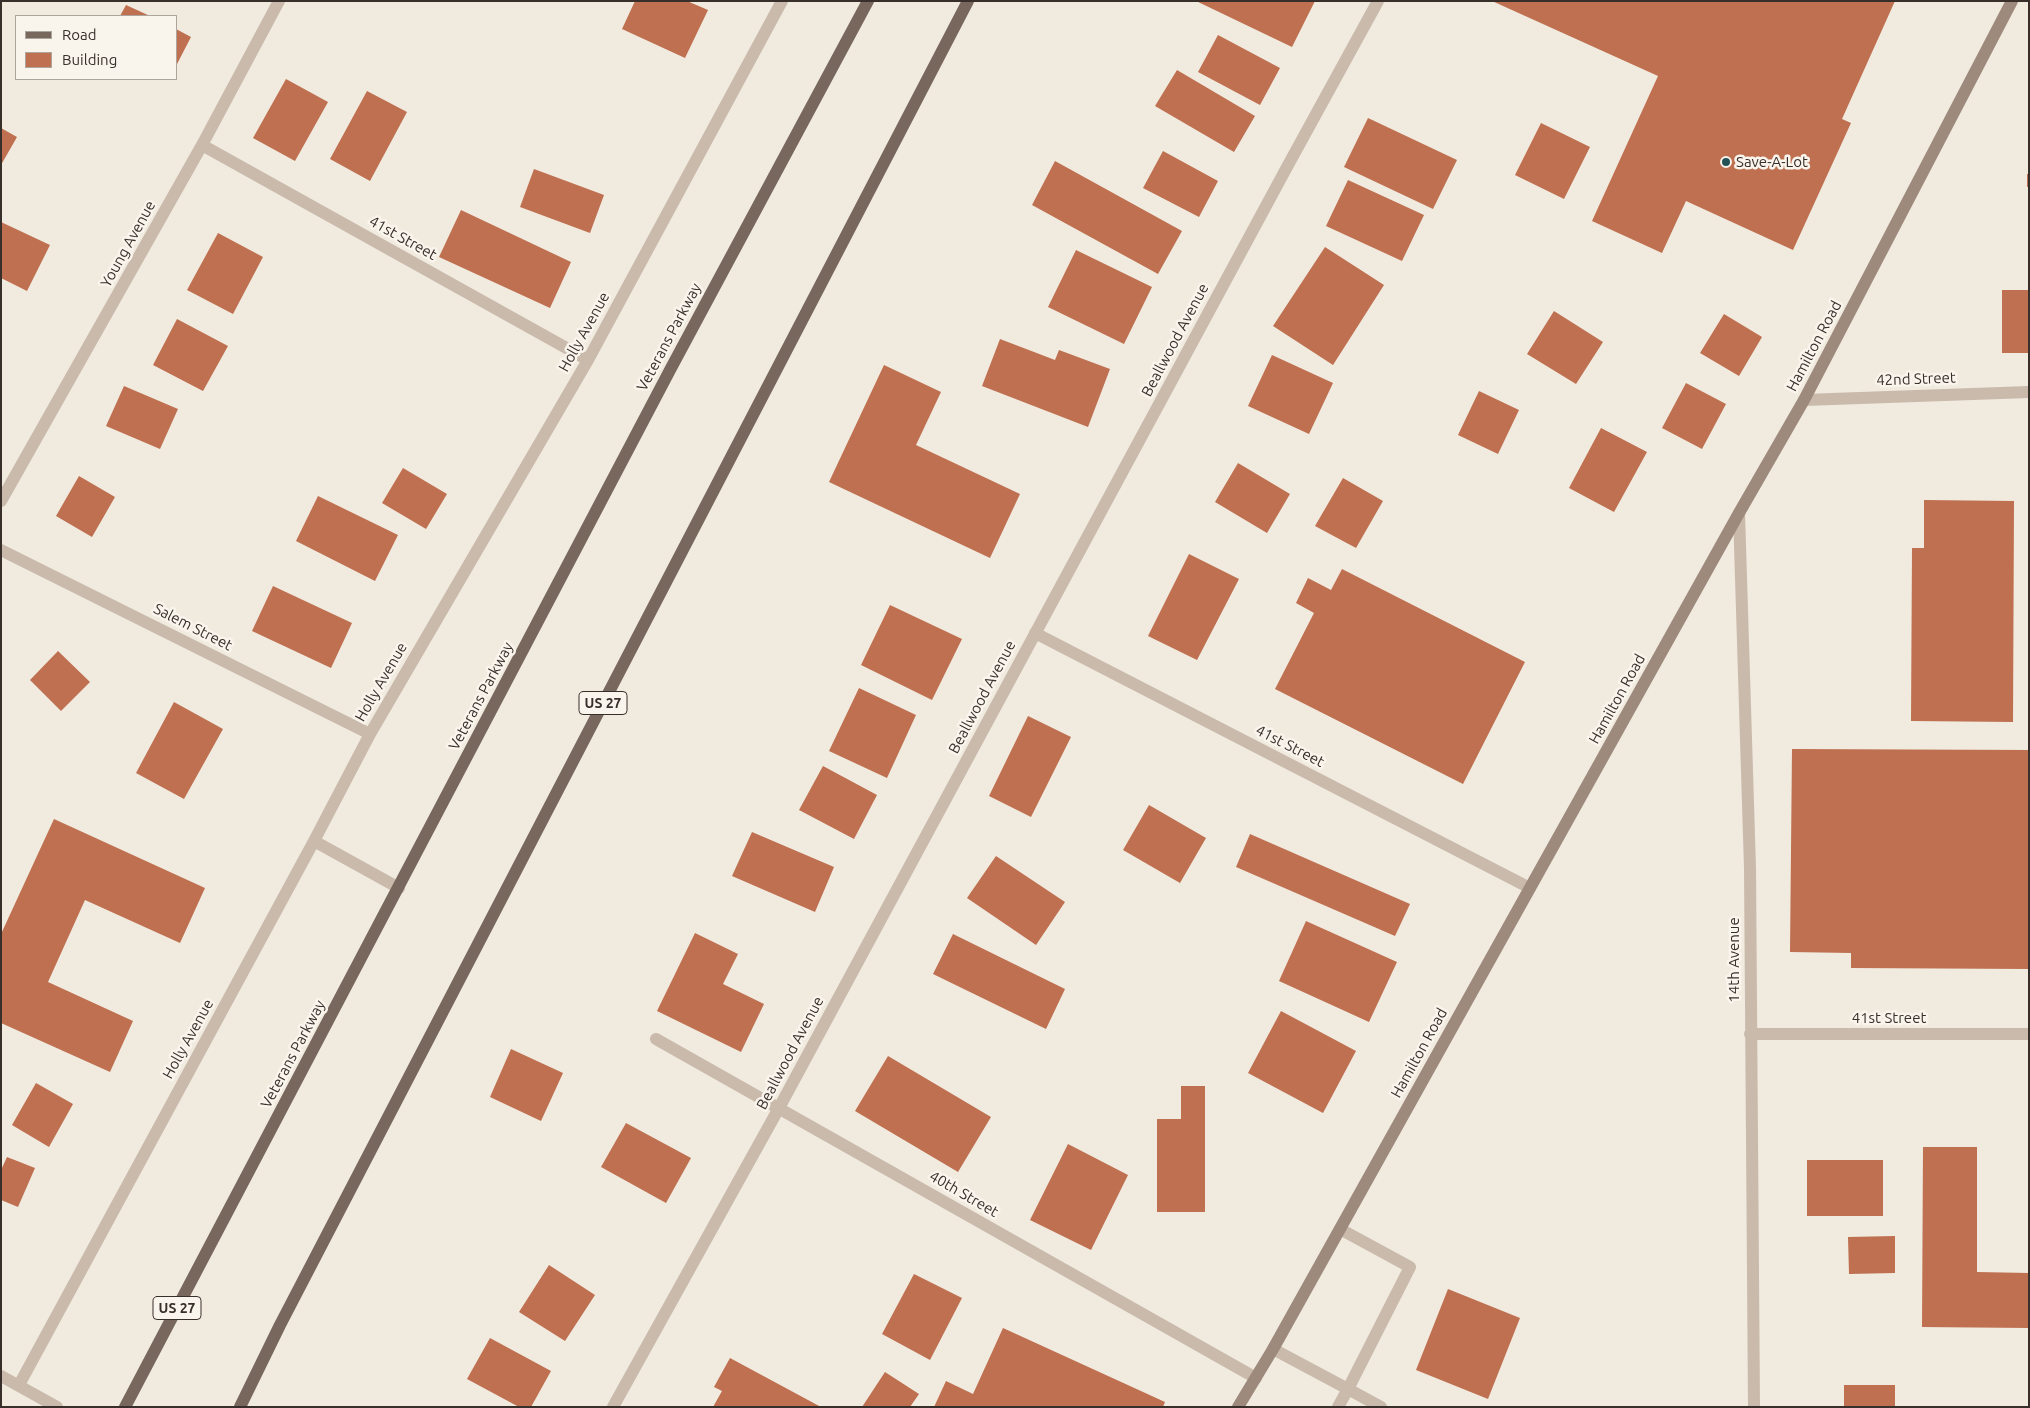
<!DOCTYPE html>
<style>
body{margin:0}
#map{position:relative;width:2030px;height:1408px;overflow:hidden;background:#f1eadf;font-family:Ubuntu,sans-serif}
canvas{display:block}
.frame{position:absolute;inset:0;border:2px solid #382f2a;pointer-events:none}
.legend{position:absolute;left:15px;top:15px;width:162px;height:65px;box-sizing:border-box;background:#f9f4ec;border:1px solid #aca59e;margin:0;padding:6px 9px;list-style:none;font-size:15px;color:#382f2a}
.legend li{display:flex;align-items:center;gap:10px;height:25px}
.legend b{width:25px;border:1px solid #aca59e}
</style>
<div id="map">
<canvas width="2030" height="1408"></canvas>
<div class="frame"></div>
<ul class="legend">
<li><b style="height:6px;background:#78675c"></b>Road</li>
<li><b style="height:14px;background:#be7050"></b>Building</li>
</ul>
</div>
<script>
const c = document.querySelector('canvas').getContext('2d');
c.lineJoin = 'round';
function fillPath(path, color) { c.fillStyle = color; c.fill(path, 'evenodd'); }
const poly = rows => new Path2D(rows.map(r => 'M' + r).join(''));
function trace(path, color, width, dash) { c.strokeStyle = color; c.lineWidth = width; c.lineCap = dash ? 'butt' : 'round'; c.setLineDash(dash || []); c.stroke(path); }
function drawText(font, color, halo, rows, align = 'center') {
  c.font = font + ' Ubuntu,sans-serif'; c.lineWidth = 5; c.setLineDash([]); c.textBaseline = 'middle'; c.strokeStyle = halo; c.fillStyle = color; for (const [text, x, y, turn = 0] of rows) {
    c.save(); c.translate(x, y); c.rotate((+turn || 0) * Math.PI / 180); c.textAlign = isNaN(turn) ? turn : align; if (halo) c.strokeText(text, 0, 0); c.fillText(text, 0, 0); c.restore();
  }
}
fillPath(poly([
 [635,1,687,1,708,10,685,58,622,29],
 [1196,1,1315,1,1292,47],
 [1492,1,1895,1,1842,119,1851,123,1793,250,1686,201,1662,253,1592,221,1658,76],
 [126,5,150,16,120,16],
 [176,29,191,37,176,66],
 [1218,35,1280,68,1260,105,1198,72],
 [1177,70,1255,116,1234,152,1155,106],
 [286,79,328,102,295,161,253,138],
 [367,91,407,112,370,181,330,159],
 [1368,118,1457,160,1433,209,1344,167],
 [1541,123,1590,147,1564,199,1515,175],
 [1,128,17,137,1,165],
 [1163,151,1218,181,1199,217,1143,188],
 [1055,161,1182,231,1158,274,1032,205],
 [534,169,604,195,590,233,520,207],
 [2027,174,2029,174,2029,187,2027,187],
 [1348,180,1424,215,1402,261,1326,226],
 [461,210,571,262,550,308,439,257],
 [1,222,50,245,27,291,1,278],
 [218,233,263,257,233,314,187,290],
 [1325,247,1384,285,1333,365,1273,326],
 [1076,250,1152,287,1124,344,1048,307],
 [2002,290,2029,290,2029,353,2002,353],
 [1554,311,1603,342,1576,384,1527,354],
 [1724,314,1762,337,1739,376,1700,353],
 [177,319,228,346,203,391,153,365],
 [1000,339,1055,360,1059,350,1110,369,1088,427,982,386],
 [1272,355,1333,383,1309,434,1248,406],
 [884,365,941,392,916,445,1020,494,990,558,829,482],
 [1686,383,1726,404,1702,449,1662,428],
 [124,386,178,409,160,449,106,426],
 [1479,391,1519,410,1498,454,1458,435],
 [1601,428,1647,452,1614,512,1569,488],
 [1238,463,1290,494,1267,533,1215,502],
 [403,468,447,494,426,529,382,503],
 [79,476,115,497,92,537,56,516],
 [1343,478,1383,501,1356,548,1315,526],
 [318,496,398,535,375,581,296,541],
 [1924,500,2014,501,2013,722,1911,721,1912,548,1924,548],
 [1189,554,1239,579,1197,660,1148,636],
 [1342,569,1525,662,1463,784,1275,689,1314,613,1296,603,1308,578,1331,590],
 [273,586,352,623,331,668,252,631],
 [890,605,962,639,932,700,861,665],
 [58,651,90,682,61,711,30,680],
 [859,688,916,715,887,778,829,751],
 [174,702,223,729,184,799,136,773],
 [1028,716,1071,737,1031,817,989,796],
 [1792,749,2029,750,2029,969,1851,968,1851,953,1790,952],
 [823,766,877,795,854,839,799,810],
 [1149,805,1206,838,1180,883,1123,850],
 [54,819,205,888,180,943,85,900,48,982,133,1021,110,1072,1,1023,1,934],
 [752,832,834,867,815,912,732,876],
 [1250,834,1410,904,1395,936,1236,867],
 [996,856,1065,902,1036,945,967,898],
 [1306,921,1397,962,1369,1022,1279,981],
 [695,933,738,954,723,984,764,1004,741,1052,657,1011],
 [953,934,1065,989,1046,1029,933,974],
 [1281,1011,1356,1051,1323,1113,1248,1073],
 [511,1049,563,1073,541,1121,490,1097],
 [888,1056,991,1117,958,1172,855,1111],
 [36,1083,73,1104,49,1147,12,1125],
 [1181,1086,1205,1086,1205,1212,1157,1212,1157,1119,1181,1119],
 [626,1123,691,1158,666,1203,601,1167],
 [1068,1144,1128,1175,1091,1250,1030,1220],
 [1923,1147,1977,1147,1977,1272,2029,1273,2029,1328,1922,1327],
 [7,1157,35,1168,18,1207,1,1200,1,1170],
 [1807,1160,1883,1160,1883,1216,1807,1216],
 [1895,1236,1895,1273,1849,1274,1848,1237],
 [549,1265,595,1295,565,1341,519,1312],
 [914,1274,962,1298,930,1360,882,1334],
 [1448,1289,1520,1318,1488,1399,1416,1370],
 [1003,1328,1165,1402,1163,1407,934,1407,946,1381,973,1394],
 [490,1338,551,1371,531,1407,519,1407,467,1379],
 [730,1358,821,1407,713,1407,722,1391,714,1387],
 [885,1372,919,1394,910,1407,862,1407],
 [1844,1385,1895,1385,1895,1407,1844,1407]
]), '#be7050');
trace(poly([
 [1273,1349,1348,1389,1410,1267,1340,1229],
 [1338,1407,1348,1389,1381,1407]
]), '#c9baac', 12);
trace(poly([
 [202,145,588,360],
 [1804,400,2029,392],
 [1,501,202,145,279,1],
 [1739,513,1750,868,1754,1407],
 [1,550,370,734],
 [1035,633,1530,888],
 [314,841,399,888],
 [1750,1034,2029,1034],
 [656,1039,1256,1378],
 [1,1376,57,1407],
 [19,1385,314,841,370,734,588,360,782,1],
 [613,1407,779,1108,1287,167,1378,1]
]), '#c9baac', 12);
trace(poly([
 [1238,1407,1273,1349,1739,513,1804,400,2012,1]
]), '#9d8a7d', 12);
trace(poly([
 [125,1407,670,370,868,1],
 [240,1407,280,1325,968,1]
]), '#78675c', 12);
for (const [x, y, r, color] of [
 [1726,162,5,"#225157"]
]) { const dot = new Path2D(); dot.arc(x, y, r, 0, 2 * Math.PI); c.fillStyle = color; c.fill(dot); trace(dot, '#f9f4ec', 2); }
for (const [x, y, w] of [
 [603,703,48],
 [177,1308,48]
]) { const box = new Path2D(); box.roundRect(x - w / 2, y - 11.5, w, 23, 4); c.fillStyle = '#f9f4ec'; c.fill(box); trace(box, '#382f2a', 1); }
drawText('bold 14px', '#382f2a', null, [
 ["US 27",603,703],
 ["US 27",177,1308]
]);
drawText('15px', '#382f2a', '#f9f4ec', [
 ["Save-A-Lot",1736,162]
], 'left');
drawText('15px', '#382f2a', '#f9f4ec', [
 ["41st Street",403,238,29],
 ["Young Avenue",128,244,-61],
 ["Holly Avenue",584,332,-61],
 ["Veterans Parkway",669,337,-62],
 ["Beallwood Avenue",1175,340,-62],
 ["Hamilton Road",1814,346,-62],
 ["42nd Street",1916,379,-2],
 ["Salem Street",193,627,27],
 ["Holly Avenue",381,682,-60],
 ["Veterans Parkway",481,696,-62],
 ["Beallwood Avenue",982,697,-62],
 ["Hamilton Road",1617,699,-61],
 ["41st Street",1290,746,27],
 ["14th Avenue",1734,960,-90],
 ["41st Street",1889,1018],
 ["Holly Avenue",188,1039,-61],
 ["Beallwood Avenue",790,1053,-62],
 ["Hamilton Road",1419,1053,-61],
 ["Veterans Parkway",293,1054,-62],
 ["40th Street",964,1194,30]
]);
</script>
